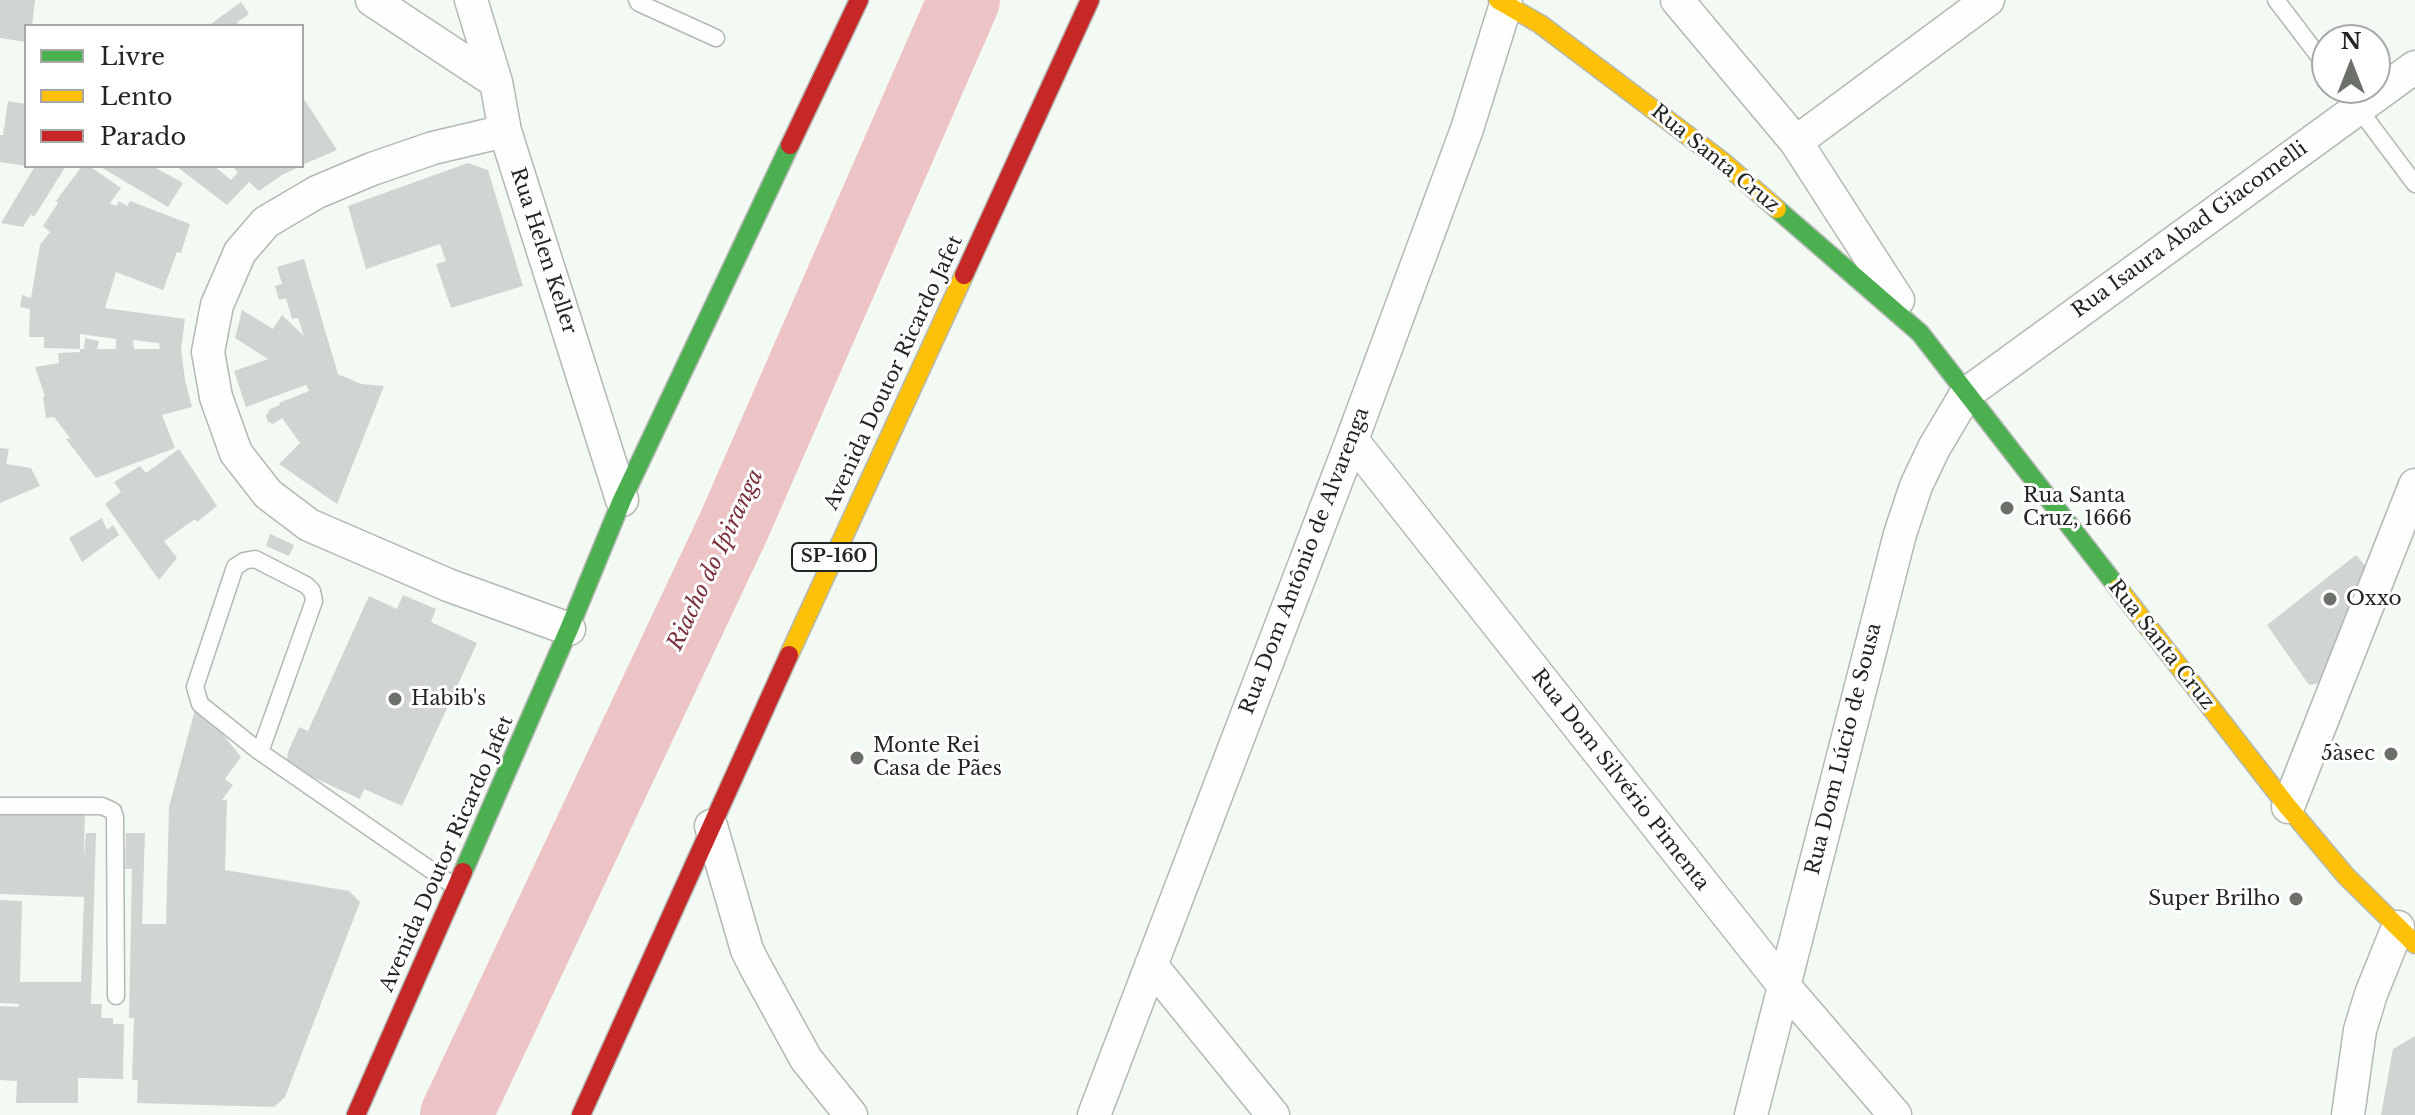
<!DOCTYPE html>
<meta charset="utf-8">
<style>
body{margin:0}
#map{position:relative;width:2415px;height:1115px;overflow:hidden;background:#f3f9f3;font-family:"Libre Baskerville",serif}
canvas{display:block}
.legend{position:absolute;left:24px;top:24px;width:280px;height:144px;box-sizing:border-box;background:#fff;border:2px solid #a7a8a7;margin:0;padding:10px 14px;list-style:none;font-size:24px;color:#222622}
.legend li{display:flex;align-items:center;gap:16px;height:40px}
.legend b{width:40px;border:2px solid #a7a8a7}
.north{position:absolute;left:2311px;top:24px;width:80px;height:80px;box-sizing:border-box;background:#fff;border:2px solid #a7a8a7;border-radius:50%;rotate:0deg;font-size:22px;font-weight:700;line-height:32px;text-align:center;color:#222622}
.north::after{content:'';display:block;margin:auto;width:28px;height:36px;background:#6b706b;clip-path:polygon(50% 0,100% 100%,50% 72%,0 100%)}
</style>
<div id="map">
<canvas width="2415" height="1115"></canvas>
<ul class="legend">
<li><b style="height:10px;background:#4caf50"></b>Livre</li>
<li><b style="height:10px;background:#ffc107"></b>Lento</li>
<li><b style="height:10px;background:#c62828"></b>Parado</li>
</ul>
<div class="north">N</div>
</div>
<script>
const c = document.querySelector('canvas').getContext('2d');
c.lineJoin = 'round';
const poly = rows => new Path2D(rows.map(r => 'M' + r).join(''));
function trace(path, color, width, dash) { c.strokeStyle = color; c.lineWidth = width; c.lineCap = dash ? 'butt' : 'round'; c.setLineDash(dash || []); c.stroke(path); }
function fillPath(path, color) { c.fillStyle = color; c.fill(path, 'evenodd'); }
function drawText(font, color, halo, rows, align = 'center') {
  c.font = font + ' "Libre Baskerville",serif'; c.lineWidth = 6; c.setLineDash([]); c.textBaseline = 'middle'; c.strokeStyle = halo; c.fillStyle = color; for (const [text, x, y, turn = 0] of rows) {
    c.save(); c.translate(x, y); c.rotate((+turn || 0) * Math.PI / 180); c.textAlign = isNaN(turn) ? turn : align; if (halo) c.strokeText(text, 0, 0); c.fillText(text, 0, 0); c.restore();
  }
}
trace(poly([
 [456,1115,733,528,964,0]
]), '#edc4c6', 72);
fillPath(poly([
 [0,0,35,0,32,26,26,26,26,42,0,38],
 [241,2,249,14,237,22,240,26,208,26],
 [302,96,337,150,302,165],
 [8,101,26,104,26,166,0,162,0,135,3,135],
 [468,163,488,170,523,286,451,308,436,264,446,261,440,244,366,269,348,206],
 [35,166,66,166,34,217,31,214,23,227,1,223],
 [82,166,89,166,121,188,110,203,116,206,119,201,127,206,130,201,190,224,181,253,177,252,163,290,116,272,105,308,185,319,181,349,185,380,192,407,162,415,175,448,96,478,66,439,70,438,54,417,46,418,43,397,45,396,35,367,59,363,58,353,80,352,80,349,44,348,44,337,29,337,30,309,20,307,22,295,31,298,40,245,50,232,43,226,58,203,56,201],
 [80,334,116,339,116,349,97,349,99,341,85,338,84,349,80,349],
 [133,340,159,343,160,349,134,349],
 [99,166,152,166,183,183,168,207],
 [176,166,214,166,231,180,238,172,231,166,301,166,282,175,259,191,249,182,227,205],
 [304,259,338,374,361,384,384,386,337,504,279,464,300,443,282,418,273,424,268,422,266,416,270,409,280,405,279,403,309,391,306,385,246,407,234,371,268,359,235,338,242,310,273,329,282,315,304,336,298,318,292,319,286,298,279,300,275,286,282,284,277,267],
 [0,448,9,449,6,464,31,468,40,486,0,503],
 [179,449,217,506,197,522,195,519,164,541,177,558,159,580,105,504,121,492,114,482,140,466,146,473],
 [102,518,107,530,113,525,119,535,82,562,69,538],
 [270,534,294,545,289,556,266,546],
 [2356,555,2371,573,2325,682,2309,685,2267,625],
 [403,595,436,609,431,622,477,643,402,806,364,789,360,799,293,768,287,759,288,752,299,727,308,731,369,596,397,609],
 [197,702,241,757,225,779,233,785,222,800,227,800,225,870,349,891,360,902,285,1097,274,1107,137,1103,138,1080,132,1080,134,1018,129,1018,132,869,125,869,126,833,145,833,142,924,166,924,169,807],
 [0,808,85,808,84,858,86,833,96,833,91,1004,102,1004,101,1018,113,1018,113,1024,124,1024,123,1079,78,1078,78,1103,16,1103,17,1081,0,1080,0,1006,19,1007,19,1004,0,1003,0,900,22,901,20,982,81,982,84,897,0,894],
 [2415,1036,2415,1115,2381,1115,2393,1049]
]), '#d1d5d1');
const lane = poly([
 [637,0,639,3,716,38],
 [2276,0,2327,67],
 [2343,88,2415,184],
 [260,752,314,601,312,591,306,585,255,559,244,561,235,567,195,687,200,704,260,752,454,886],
 [0,806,102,806,113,811,115,817,116,996]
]);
const street = poly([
 [372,0,496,82],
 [471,0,496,82,505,131,622,500],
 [1677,0,1796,142,1898,300],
 [505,131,433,148,372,169,317,192,266,222,240,252,217,305,208,352,216,397,236,453,268,494,309,525,448,585,569,629],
 [1796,142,1988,0],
 [1352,440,1784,986,1895,1115],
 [2288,807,2415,485],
 [711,826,747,950,755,966,806,1059,851,1115],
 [1151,965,1273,1115],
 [1094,1115,1352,440,1467,129,1506,4],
 [1751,1115,1900,534,1916,486,1934,448,1966,394,2415,67],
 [2348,1115,2360,1030,2371,994,2398,927]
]);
const fast = poly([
 [1777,209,1920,333,2118,588],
 [463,872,569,629,622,500,790,145]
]);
const slow = poly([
 [1498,0,1540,24,1723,162,1777,209],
 [2118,588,2288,807,2346,876,2415,944],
 [789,655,964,275]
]);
const jam = poly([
 [790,145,859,0],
 [964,275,1090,0],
 [356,1115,463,872],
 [581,1115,789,655]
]);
trace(lane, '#b3b8b3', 19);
trace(street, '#b3b8b3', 35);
trace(fast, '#b3b8b3', 21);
trace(slow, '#b3b8b3', 21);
trace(jam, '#b3b8b3', 21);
trace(lane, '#fdfefd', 16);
trace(street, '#fdfefd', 32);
trace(fast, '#4caf50', 18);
trace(slow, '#ffc107', 18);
trace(jam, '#c62828', 18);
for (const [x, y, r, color] of [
 [2007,508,8,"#6b706b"],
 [2330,599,8,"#6b706b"],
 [395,699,8,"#6b706b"],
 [2391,754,8,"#6b706b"],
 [857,758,8,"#6b706b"],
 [2296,899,8,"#6b706b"]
]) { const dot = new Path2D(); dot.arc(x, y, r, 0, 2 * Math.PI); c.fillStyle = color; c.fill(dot); trace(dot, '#fff', 3); }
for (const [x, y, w] of [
 [834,557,84]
]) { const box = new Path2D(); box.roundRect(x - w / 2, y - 14, w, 28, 6); c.fillStyle = '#fff'; c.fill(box); trace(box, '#222622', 2); }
drawText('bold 18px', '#222622', null, [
 ["SP-160",834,557]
]);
drawText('20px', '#222622', '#fff', [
 ["Rua Santa Cruz",1715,159,39],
 ["Rua Isaura Abad Giacomelli",2190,230,-36],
 ["Rua Helen Keller",543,251,72],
 ["Avenida Doutor Ricardo Jafet",894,373,-65],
 ["Rua Dom Antônio de Alvarenga",1305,561,-69],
 ["Rua Santa Cruz",2161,645,52],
 ["Rua Dom Lúcio de Sousa",1844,749,-76],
 ["Rua Dom Silvério Pimenta",1620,780,52],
 ["Avenida Doutor Ricardo Jafet",447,854,-66]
]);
drawText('20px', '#222622', '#fff', [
 ["Rua Santa",2023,496],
 ["Cruz, 1666",2023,519],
 ["Oxxo",2346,599],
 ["Habib's",411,699],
 ["Monte Rei",873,746],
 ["Casa de Pães",873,769],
 ["5àsec",2375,754,"right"],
 ["Super Brilho",2280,899,"right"]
], 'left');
drawText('italic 22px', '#7c323e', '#fff', [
 ["Riacho do Ipiranga",716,560,-65]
]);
</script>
